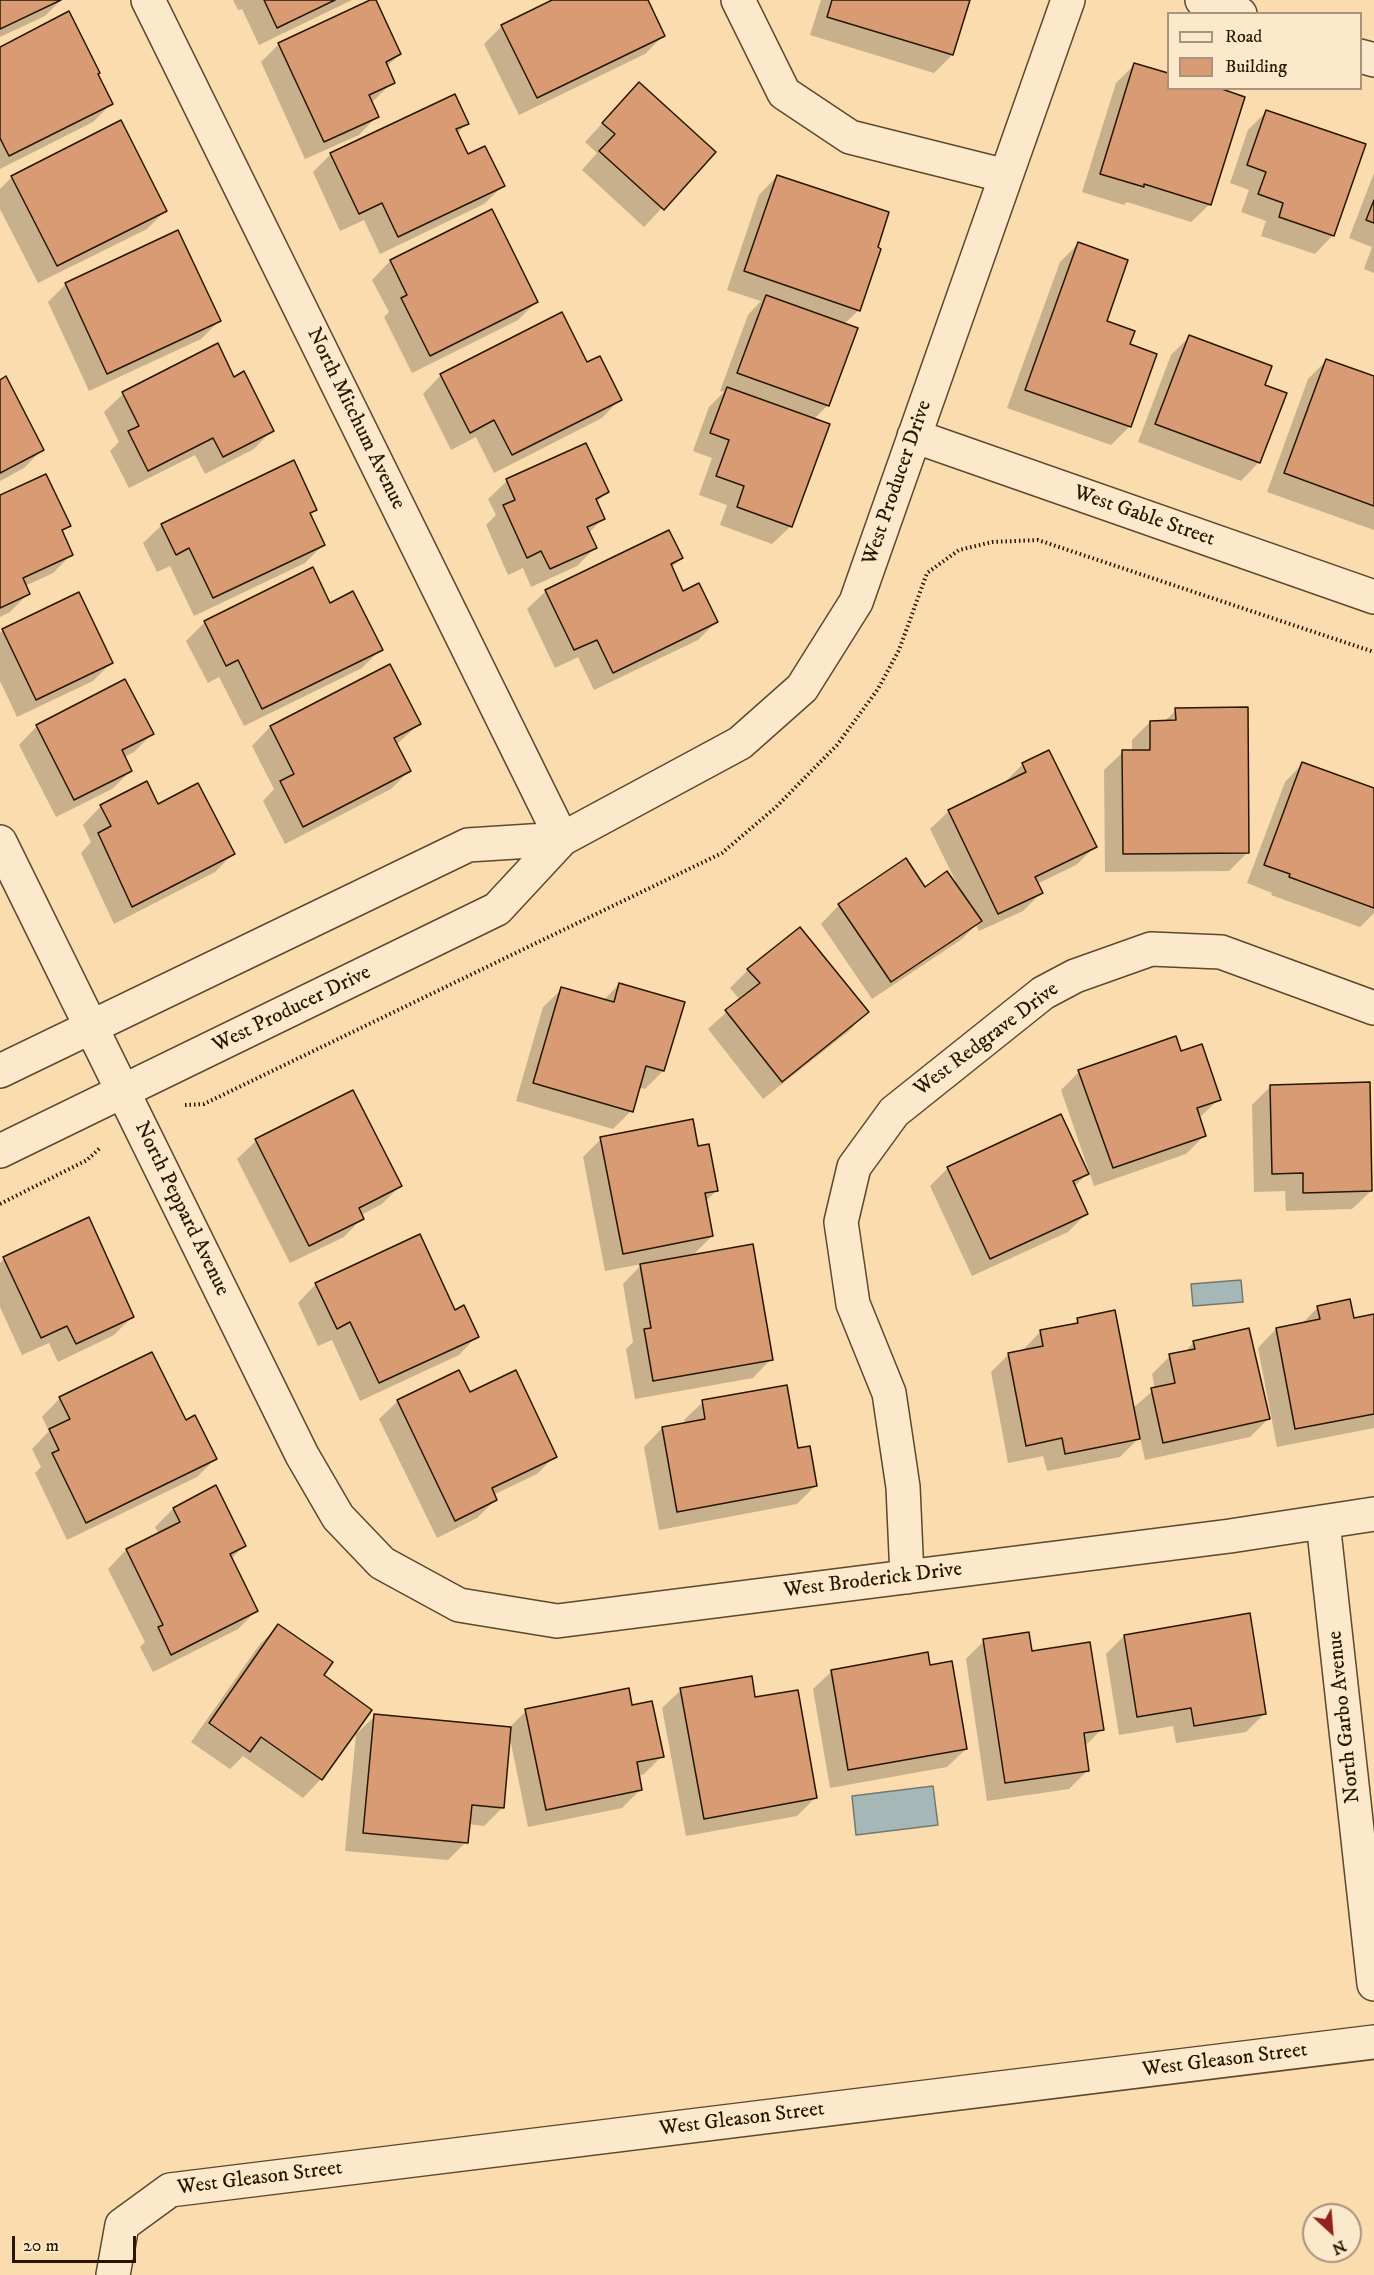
<!DOCTYPE html>
<style>
body{margin:0}
#map{position:relative;width:1374px;height:2275px;overflow:hidden;background:#fadcaf;font-family:"IM FELL DW Pica",serif}
canvas{display:block}
.legend{position:absolute;left:1167px;top:12px;width:195px;height:78px;box-sizing:border-box;background:#fce8cb;border:2px solid #a7947b;margin:0;padding:8px 10px;list-style:none;font-size:18px;color:#271702}
.legend li{display:flex;align-items:center;gap:12px;height:30px}
.legend b{width:30px;border:2px solid #a7947b}
.north{position:absolute;left:1302px;top:2203px;width:60px;height:60px;box-sizing:border-box;background:#fce8cb;border:2px solid #a7947b;border-radius:50%;rotate:154deg;font-size:16px;font-weight:700;line-height:24px;text-align:center;color:#271702}
.north::after{content:'';display:block;margin:auto;width:21px;height:27px;background:#8f2418;clip-path:polygon(50% 0,100% 100%,50% 72%,0 100%)}
.scale{position:absolute;left:12px;top:2236px;width:124px;height:27px;box-sizing:border-box;border:3px solid #271702;border-top:0;padding-left:8px;font-size:18px;line-height:21px;white-space:nowrap;color:#271702;-webkit-text-stroke:4px #fce8cb;paint-order:stroke}
</style>
<div id="map">
<canvas width="1374" height="2275"></canvas>
<ul class="legend">
<li><b style="height:8px;background:#fce8cb"></b>Road</li>
<li><b style="height:16px;background:#d99b74"></b>Building</li>
</ul>
<div class="north">N</div>
<div class="scale">20 m</div>
</div>
<script>
const c = document.querySelector('canvas').getContext('2d');
c.lineJoin = 'round';
function fillPath(path, color) { c.fillStyle = color; c.fill(path, 'evenodd'); }
const poly = rows => new Path2D(rows.map(r => 'M' + r).join(''));
function trace(path, color, width, dash) { c.strokeStyle = color; c.lineWidth = width; c.lineCap = dash ? 'butt' : 'round'; c.setLineDash(dash || []); c.stroke(path); }
function drawText(font, color, halo, rows, align = 'center') {
  c.font = font + ' "IM FELL DW Pica",serif'; c.lineWidth = 6; c.setLineDash([]); c.textBaseline = 'middle'; c.strokeStyle = halo; c.fillStyle = color; for (const [text, x, y, turn = 0] of rows) {
    c.save(); c.translate(x, y); c.rotate((+turn || 0) * Math.PI / 180); c.textAlign = isNaN(turn) ? turn : align; if (halo) c.strokeText(text, 0, 0); c.fillText(text, 0, 0); c.restore();
  }
}
const water = poly([
 [1241,1280,1243,1302,1193,1306,1191,1284,1241,1280],
 [933,1786,938,1825,856,1835,852,1796,933,1786]
]);
fillPath(water, '#a5b8b7');
trace(water, '#73786f', 1.5);
fillPath(poly([
 [0,0,61,0,45,16,0,37],
 [233,0,352,0,259,45,242,9,238,10],
 [374,0,400,54,386,67,393,82,371,103,377,116,359,135,305,159,261,62,279,44],
 [555,0,646,0,664,35,645,54,519,115,484,44,502,26],
 [821,0,969,0,952,55,934,73,810,35],
 [0,48,96,74,111,104,93,122,0,169],
 [1135,64,1168,75,1168,88,1210,204,1191,222,1127,202,1124,205,1082,192,1116,83],
 [621,103,714,152,644,227,582,170,597,153,585,142],
 [1266,112,1333,235,1315,254,1261,236,1266,221,1241,212,1249,190,1230,183,1248,130],
 [120,122,165,211,147,229,38,283,0,209,0,189,12,177],
 [467,123,457,134,467,156,503,186,484,204,380,254,364,220,340,231,313,172,331,154],
 [1374,173,1374,273,1364,269,1372,247,1349,238],
 [777,176,859,310,844,324,828,405,813,420,791,526,772,544,720,525,727,505,699,495,712,458,693,451,709,407,724,392,720,391,748,315,761,301,727,290,759,195],
 [491,211,537,301,518,320,412,373,384,317,389,312,372,280,390,261],
 [1078,244,1105,322,1130,426,1111,445,1007,408,1060,262],
 [66,284,219,321,201,339,89,391,48,302],
 [1190,336,1263,386,1259,462,1241,481,1138,442,1171,355],
 [217,345,234,379,272,430,254,449,205,474,195,455,129,488,110,451,119,442,104,412,123,394],
 [1327,360,1374,377,1374,530,1267,492,1308,379],
 [587,364,620,399,602,418,494,473,476,437,451,450,423,394,441,375],
 [0,381,42,450,24,468,0,481],
 [507,481,607,492,596,503,603,518,589,533,595,548,577,566,531,587,523,568,508,575,486,525,496,515,488,499],
 [0,497,69,526,61,533,71,555,53,573,25,586,28,594,10,612,0,617],
 [315,509,309,515,323,545,305,563,194,616,170,566,157,572,143,543,162,525],
 [681,558,671,568,683,593,716,622,698,640,594,690,578,657,555,668,527,609,546,591],
 [312,569,329,605,381,649,362,668,244,726,219,677,208,683,186,641,205,622],
 [3,630,111,663,93,681,17,717,0,681,0,633],
 [389,667,419,724,396,745,409,771,391,789,285,844,263,801,274,789,252,746,270,727],
 [1176,710,1247,853,1229,871,1105,872,1104,770,1123,752,1132,752,1132,740,1150,722,1164,722],
 [37,726,152,734,134,752,124,757,131,771,112,789,56,817,19,745],
 [1303,763,1374,789,1374,913,1360,927,1271,895,1272,893,1247,883,1285,782],
 [1023,764,1095,847,1076,865,1037,884,1041,893,1023,911,979,931,976,925,962,939,872,999,821,924,839,905,906,860,924,889,956,882,930,829,949,811,1005,784,1004,783],
 [101,806,158,806,233,854,215,872,114,924,81,853,91,842,83,825],
 [748,970,867,1012,849,1031,763,1099,708,1029,740,1000,730,988],
 [619,984,663,1071,645,1089,638,1087,631,1111,613,1129,516,1101,543,1007,562,989,603,1001],
 [1180,1053,1219,1099,1199,1118,1205,1135,1186,1154,1094,1186,1061,1090,1079,1072],
 [1271,1086,1371,1191,1352,1209,1286,1211,1285,1191,1254,1192,1252,1105],
 [353,1092,400,1186,382,1204,361,1215,362,1218,344,1237,290,1263,237,1159,256,1141],
 [601,1139,697,1147,717,1190,705,1202,712,1236,691,1257,771,1359,753,1378,635,1399,626,1349,633,1342,623,1284,642,1264,605,1271,583,1157],
 [948,1168,1087,1174,1074,1187,1086,1214,1068,1232,972,1276,930,1186],
 [4,1259,132,1317,114,1335,58,1362,49,1343,22,1355,0,1307,0,1263],
 [316,1284,454,1312,477,1336,459,1355,360,1401,332,1340,318,1346,298,1303],
 [1318,1307,1352,1320,1374,1316,1374,1428,1277,1447,1258,1348,1276,1329,1301,1325],
 [1078,1320,1133,1408,1155,1389,1152,1374,1170,1356,1184,1353,1194,1342,1268,1419,1250,1437,1145,1460,1140,1437,1120,1457,1047,1471,1043,1456,1008,1463,991,1372,1009,1354,1022,1351,1040,1332,1072,1326],
 [469,1394,555,1456,537,1474,493,1495,495,1500,477,1518,437,1538,379,1419,398,1401],
 [60,1398,185,1422,215,1459,197,1477,67,1540,35,1473,41,1467,32,1449,49,1431,42,1417],
 [703,1402,797,1450,816,1485,797,1504,659,1530,644,1447,662,1428,685,1424,684,1420],
 [216,1487,245,1545,231,1559,256,1611,238,1629,153,1672,140,1647,145,1642,108,1569,126,1550,159,1534,155,1527,173,1509],
 [279,1626,321,1675,370,1710,321,1779,303,1798,243,1756,230,1769,191,1742,260,1644],
 [1124,1636,1265,1713,1246,1732,1176,1743,1173,1726,1119,1735,1106,1654],
 [984,1641,1031,1652,1102,1729,1084,1747,1088,1770,1069,1789,987,1801,966,1659],
 [929,1667,966,1749,947,1767,830,1788,813,1689,832,1671],
 [681,1690,754,1699,816,1797,797,1816,686,1836,662,1708],
 [631,1707,662,1756,644,1774,638,1776,641,1789,622,1808,528,1827,510,1738,503,1807,484,1826,468,1824,466,1842,448,1860,345,1851,356,1734,375,1716,509,1728,526,1711]
]), '#0003');
const building = poly([
 [0,0,61,0,0,29,0,0],
 [264,0,335,0,277,28,264,0],
 [370,0,376,0,401,54,386,62,395,83,369,95,379,117,324,142,278,43,370,0],
 [552,0,648,0,665,36,537,98,501,25,552,0],
 [832,0,970,0,953,55,827,17,832,0],
 [69,11,100,73,98,74,113,104,9,156,0,138,0,47,69,11],
 [1134,63,1168,73,1168,88,1219,88,1245,97,1211,205,1144,184,1144,187,1100,174,1134,63],
 [639,82,716,152,664,210,599,151,615,134,602,123,639,82],
 [455,94,469,124,456,129,468,154,485,146,505,186,398,237,382,203,359,214,330,153,455,94],
 [1266,110,1366,144,1334,236,1279,217,1283,203,1258,194,1266,172,1247,165,1266,110],
 [121,120,167,211,57,266,11,176,121,120],
 [777,175,889,212,878,247,881,249,860,311,744,271,777,175],
 [1374,200,1374,223,1366,220,1374,200],
 [492,209,538,302,430,356,401,298,407,295,390,260,492,209],
 [178,230,221,321,107,374,65,283,178,230],
 [1078,242,1128,260,1107,321,1135,331,1130,344,1157,354,1131,427,1025,390,1078,242],
 [766,295,858,328,829,406,737,373,766,295],
 [562,312,587,362,600,356,622,400,512,455,494,420,470,433,440,374,562,312],
 [1189,335,1272,366,1265,385,1287,393,1260,463,1155,424,1189,335],
 [218,343,234,377,244,371,274,431,223,457,213,438,148,471,128,431,139,426,122,392,218,343],
 [1326,359,1374,376,1374,506,1284,473,1326,359],
 [6,376,44,450,0,473,0,380,6,376],
 [727,387,830,424,792,527,737,507,744,486,716,476,729,440,710,433,727,387],
 [586,443,609,492,596,499,605,519,587,527,597,548,550,569,541,551,527,558,503,505,515,500,506,479,586,443],
 [294,460,317,510,310,513,325,545,213,598,189,548,176,555,161,524,294,460],
 [46,474,71,526,62,530,73,555,23,578,30,594,0,608,0,495,46,474],
 [669,530,683,558,671,564,683,591,699,583,718,622,613,673,597,640,574,650,545,590,669,530],
 [313,567,330,603,353,591,383,650,262,709,238,660,226,666,204,621,313,567],
 [79,592,113,663,36,700,2,629,79,592],
 [390,664,421,724,394,738,411,771,303,827,280,781,294,774,270,726,390,664],
 [125,679,154,734,122,750,132,771,74,800,36,725,125,679],
 [1248,707,1249,853,1123,854,1122,750,1150,750,1150,721,1176,720,1175,708,1248,707],
 [1049,750,1097,847,1035,877,1043,893,998,914,948,810,1026,772,1022,763,1049,750],
 [1302,762,1374,788,1374,908,1289,877,1290,874,1264,865,1302,762],
 [147,781,158,804,198,783,235,854,132,907,98,833,111,826,100,805,147,781],
 [906,858,925,887,947,871,982,921,891,982,838,904,906,858],
 [800,927,869,1012,782,1082,725,1010,760,983,747,969,800,927],
 [619,983,685,1002,664,1071,646,1066,633,1112,533,1083,561,987,614,1002,619,983],
 [1176,1036,1181,1051,1202,1044,1221,1100,1197,1108,1206,1136,1113,1168,1078,1070,1176,1036],
 [1370,1082,1372,1191,1303,1193,1303,1173,1272,1174,1270,1085,1370,1082],
 [353,1090,402,1186,359,1208,364,1219,309,1246,255,1139,353,1090],
 [1061,1114,1089,1174,1073,1181,1088,1214,990,1259,947,1167,1061,1114],
 [693,1119,698,1146,709,1144,718,1191,705,1193,713,1236,623,1254,600,1137,693,1119],
 [89,1217,134,1317,76,1344,67,1326,41,1338,3,1257,89,1217],
 [420,1234,455,1310,464,1305,479,1337,379,1383,350,1322,337,1329,315,1283,420,1234],
 [753,1244,773,1360,653,1381,644,1329,651,1328,640,1264,753,1244],
 [1350,1299,1354,1318,1374,1314,1374,1414,1295,1429,1276,1328,1320,1319,1317,1306,1350,1299],
 [1115,1310,1140,1439,1065,1454,1062,1438,1026,1446,1008,1353,1043,1346,1040,1330,1078,1323,1077,1318,1115,1310],
 [1249,1328,1270,1419,1163,1443,1151,1388,1175,1383,1169,1354,1195,1349,1193,1341,1249,1328],
 [152,1352,186,1420,195,1415,217,1459,86,1523,52,1453,59,1450,49,1429,70,1419,59,1397,152,1352],
 [459,1370,470,1392,516,1370,557,1457,492,1488,497,1500,455,1521,397,1400,459,1370],
 [787,1385,798,1448,810,1446,817,1486,677,1512,662,1427,705,1419,702,1400,787,1385],
 [216,1485,246,1546,230,1554,258,1611,171,1655,158,1627,163,1625,126,1549,180,1522,173,1508,216,1485],
 [1250,1613,1266,1714,1194,1726,1191,1708,1137,1717,1124,1635,1250,1613],
 [278,1624,333,1662,324,1675,372,1710,322,1780,261,1737,250,1752,209,1723,278,1624],
 [1029,1632,1032,1651,1090,1642,1104,1730,1084,1733,1089,1771,1005,1783,983,1639,1029,1632],
 [928,1652,930,1665,952,1661,967,1749,848,1770,831,1670,928,1652],
 [752,1676,755,1697,798,1690,817,1798,704,1819,680,1688,752,1676],
 [629,1688,632,1705,652,1701,664,1757,637,1762,642,1790,546,1810,525,1709,629,1688],
 [374,1714,511,1727,504,1808,472,1805,468,1843,363,1833,374,1714]
]);
fillPath(building, '#d99b74');
trace(building, '#271702', 1.5);
const street = poly([
 [148,0,562,839],
 [738,0,784,93,850,137,1006,176],
 [1202,0,1240,14],
 [1360,56,1374,60],
 [914,436,1374,597],
 [0,842,302,1455,338,1517,382,1563,459,1605,557,1621,1230,1536,1374,1514],
 [0,1071,468,845,562,839],
 [0,1151,497,909,562,839,740,743,802,688,856,602,1068,0],
 [1323,1522,1374,1984],
 [907,1577,903,1487,889,1393,853,1304,841,1222,854,1167,894,1112,1043,993,1075,976,1151,949,1221,952,1374,1008],
 [113,2275,122,2225,170,2190,1374,2042]
]);
trace(street, '#5c482d', 36);
trace(poly([
 [185,1105,204,1104,722,853,776,807,837,745,878,689,899,650,927,573,959,550,992,542,1038,540,1374,652],
 [0,1204,87,1160,100,1148]
]), '#271702', 4, [1.5, 3]);
trace(street, '#fce8cb', 33);
drawText('21px', '#271702', '#fce8cb', [
 ["North Mitchum Avenue",355,419,64],
 ["West Producer Drive",898,483,-71],
 ["West Gable Street",1144,517,19],
 ["West Producer Drive",292,1010,-26],
 ["West Redgrave Drive",987,1040,-37],
 ["North Peppard Avenue",181,1209,64],
 ["West Broderick Drive",873,1581,-7],
 ["North Garbo Avenue",1345,1717,-96],
 ["West Gleason Street",1225,2061,-7],
 ["West Gleason Street",742,2120,-7],
 ["West Gleason Street",260,2179,-7]
]);
</script>
